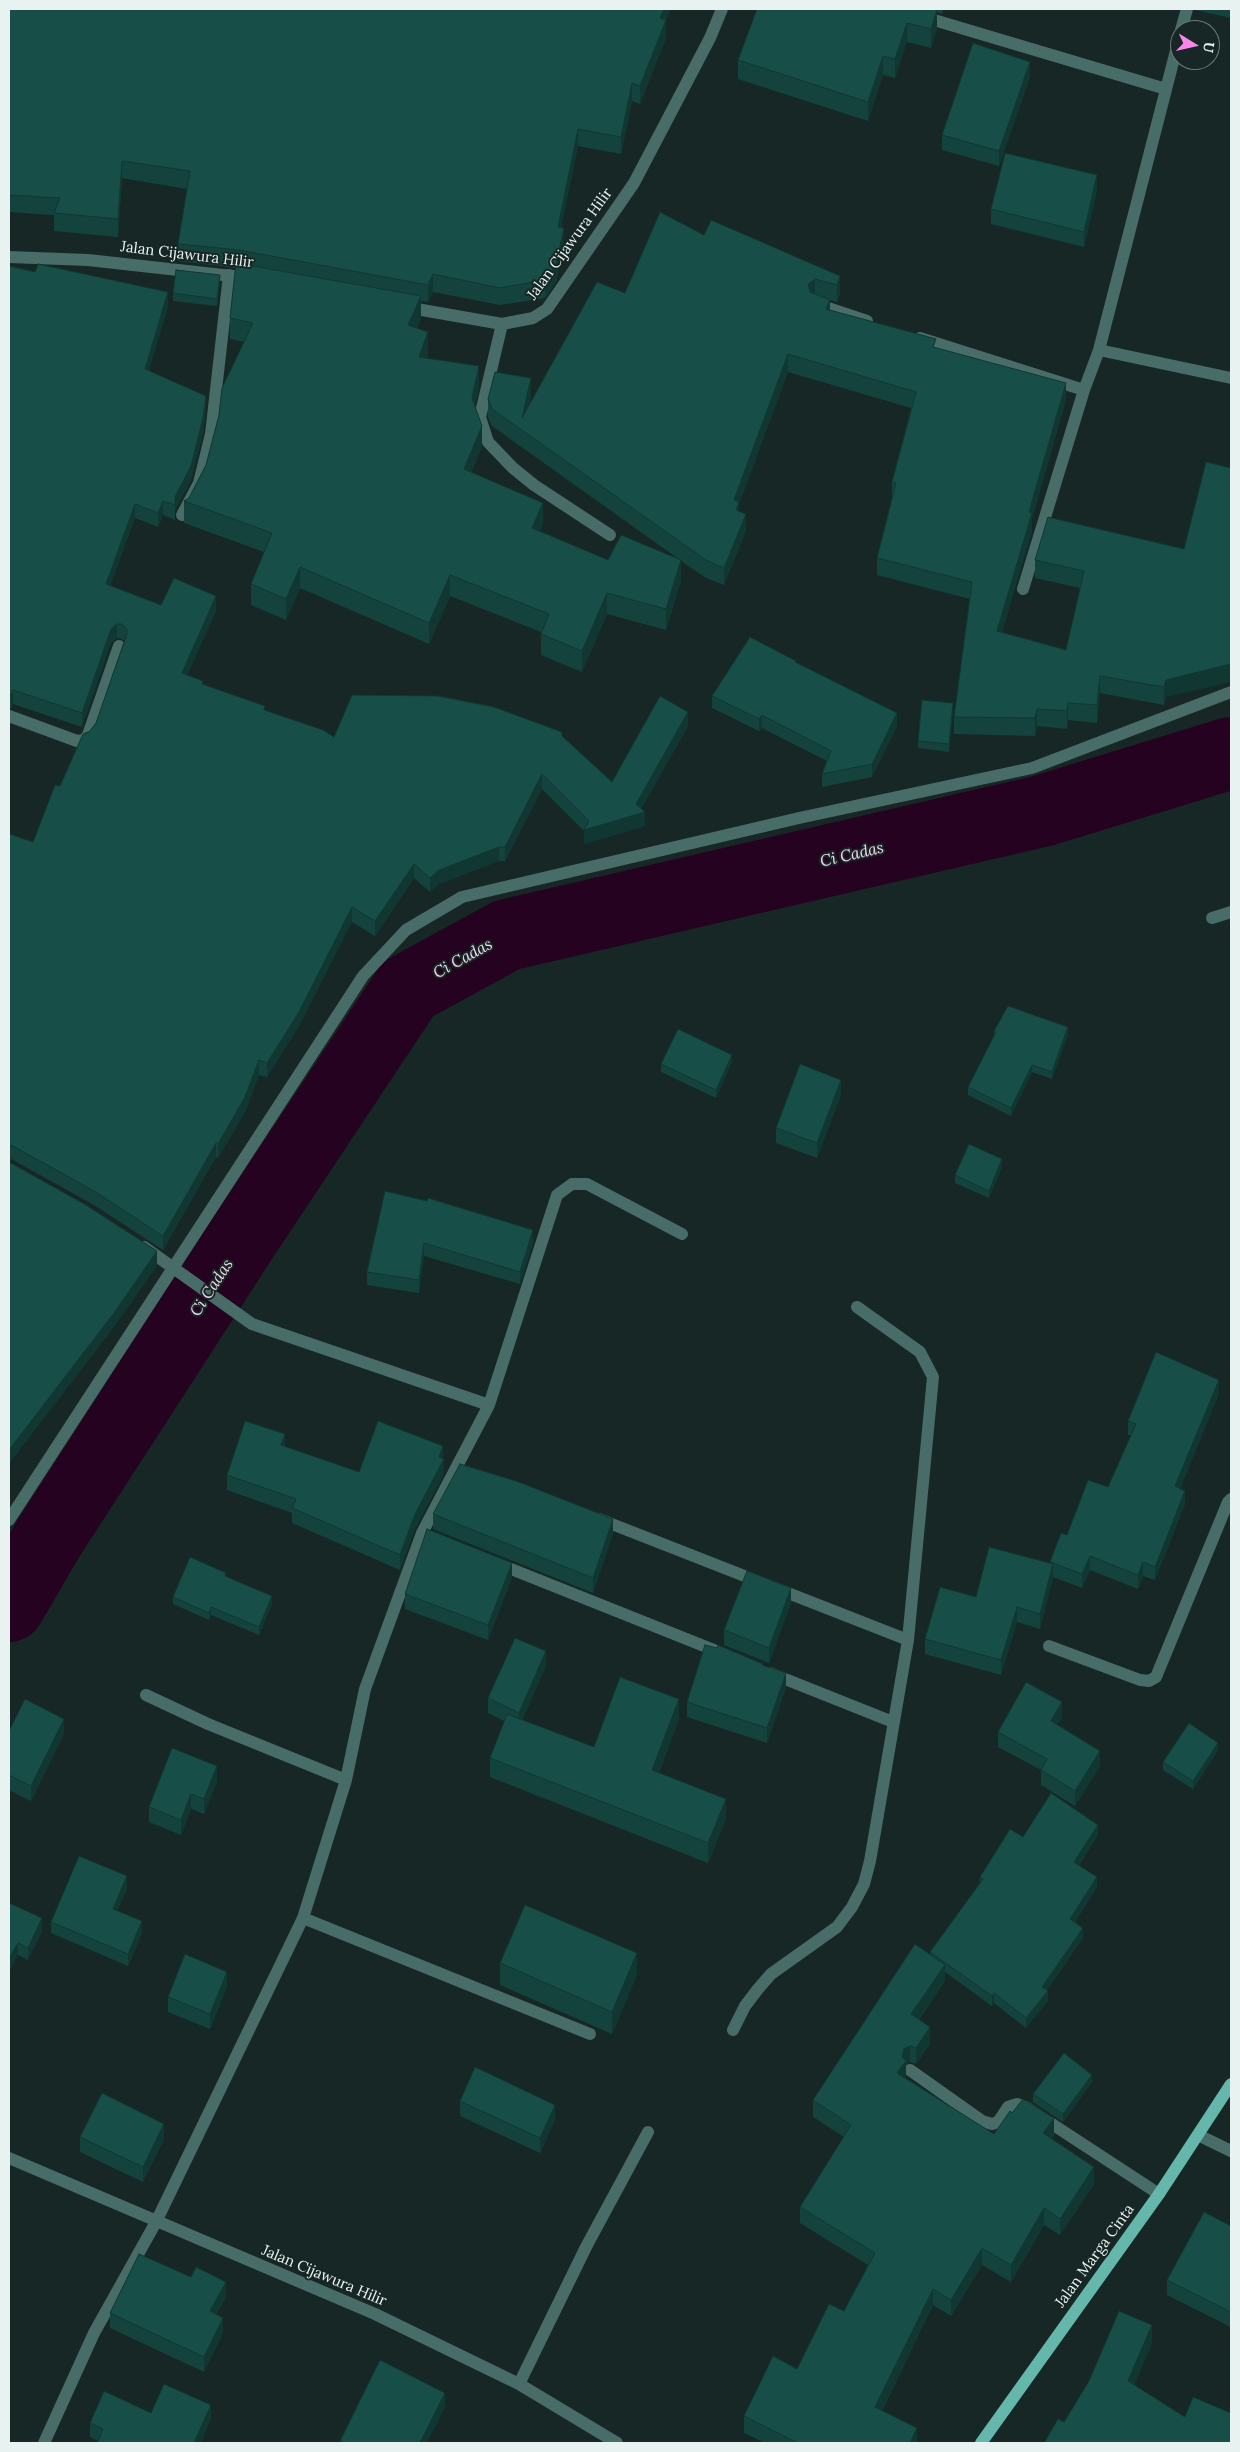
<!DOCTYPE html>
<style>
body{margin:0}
#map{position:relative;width:1240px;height:2452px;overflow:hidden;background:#172725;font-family:Lora,serif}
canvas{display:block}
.frame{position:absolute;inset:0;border:10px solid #e8f2f1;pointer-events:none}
.north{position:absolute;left:1170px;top:20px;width:50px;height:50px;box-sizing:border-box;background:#172725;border:1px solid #6b7877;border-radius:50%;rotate:99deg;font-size:14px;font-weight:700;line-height:20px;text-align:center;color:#e8f2f1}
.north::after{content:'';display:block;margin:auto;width:18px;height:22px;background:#fa87e7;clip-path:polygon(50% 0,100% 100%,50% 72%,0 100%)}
</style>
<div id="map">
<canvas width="1240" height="2452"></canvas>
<div class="frame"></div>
<div class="north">U</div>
</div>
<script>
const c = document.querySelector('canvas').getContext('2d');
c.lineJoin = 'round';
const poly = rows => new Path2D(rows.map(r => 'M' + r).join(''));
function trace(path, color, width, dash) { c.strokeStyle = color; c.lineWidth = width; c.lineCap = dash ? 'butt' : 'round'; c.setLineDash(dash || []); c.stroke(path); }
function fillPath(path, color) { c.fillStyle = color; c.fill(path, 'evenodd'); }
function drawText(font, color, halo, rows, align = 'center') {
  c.font = font + ' Lora,serif'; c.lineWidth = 4; c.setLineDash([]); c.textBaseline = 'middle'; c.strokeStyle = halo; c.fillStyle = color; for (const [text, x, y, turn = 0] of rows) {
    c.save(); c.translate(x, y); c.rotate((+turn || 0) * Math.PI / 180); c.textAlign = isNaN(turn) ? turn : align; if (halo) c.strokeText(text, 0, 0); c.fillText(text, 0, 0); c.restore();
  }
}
trace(poly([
 [9,1606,48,1539,242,1239,408,989,507,935,1042,811,1231,753]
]), '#250220', 72);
trace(poly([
 [897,9,1166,89],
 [1181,30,1187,9],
 [9,257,88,260,250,278],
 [816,304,867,321],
 [405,307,502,324,533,318,547,309,634,183,710,38,722,9],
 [502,324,480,417,488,442,513,468,534,485,610,535],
 [920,338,1084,390],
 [1099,350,1231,378],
 [182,515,199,483,211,434,229,275],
 [1023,589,1084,390,1099,350,1180,35],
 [9,716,77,741,84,740,88,735,119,646],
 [1212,918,1231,912],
 [144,1247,252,1324,489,1405],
 [599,1519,908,1640,933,1377,920,1352,857,1307],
 [9,1520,363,976,406,930,462,897,799,818,1032,768,1231,692],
 [496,1563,719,1652],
 [1049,1646,1140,1680,1149,1681,1156,1677,1228,1502,1231,1499],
 [770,1673,893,1722],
 [146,1695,208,1724,346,1780],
 [303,1918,590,2034],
 [733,2030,745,2006,758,1989,771,1974,837,1927,852,1907,864,1884,870,1861,908,1640],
 [910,2070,982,2121,992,2124,998,2122,1008,2107,1017,2104,1026,2107,1159,2194],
 [1198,2135,1231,2151],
 [9,2158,375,2314,519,2384,617,2443],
 [519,2384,586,2247,648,2132],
 [44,2443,94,2333,156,2222,303,1918,346,1780,365,1689,422,1533,489,1405,557,1195,572,1184,587,1184,682,1234]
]), '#486c67', 12);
trace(poly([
 [981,2443,1159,2194,1231,2084]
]), '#65b6ab', 12);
fillPath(poly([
 [9,9,671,9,666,21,666,38,640,104,632,101,621,154,578,146,561,227,564,246,556,282,545,298,500,305,433,292,428,302,421,301,421,318,417,328,428,354,427,358,479,387,475,406,482,447,471,473,543,524,540,531,608,560,680,560,492,426,488,417,488,399,531,396,529,407,625,293,704,235,840,276,840,294,837,302,830,300,830,310,936,348,1066,400,1032,519,1032,531,1002,632,1066,650,1080,588,1035,578,1035,560,1184,549,1166,697,1164,705,1100,693,1097,723,1068,720,1067,729,1037,726,1035,736,954,734,954,717,970,599,877,575,877,558,892,498,892,482,911,408,788,372,739,504,739,511,746,531,724,585,706,578,681,561,681,581,666,630,607,614,582,672,541,655,541,632,450,596,429,644,300,588,286,620,251,605,251,584,264,552,184,523,184,501,189,498,206,465,244,342,230,339,230,318,236,268,178,261,178,244,187,189,122,178,118,237,54,231,54,215,9,212],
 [757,9,943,9,942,14,937,12,937,29,931,48,907,42,895,78,883,75,868,121,738,79,738,60],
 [1195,9,1231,9,1231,18,1195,10],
 [1030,77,999,166,942,150,942,135],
 [1097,190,1084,247,991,224,991,209],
 [9,266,168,307,148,371,206,410,203,433,191,480,175,510,175,520,163,515,158,527,135,518,110,586,161,605,216,611,187,675,203,684,265,710,334,737,562,736,612,782,688,726,641,809,645,826,584,844,584,831,542,789,505,861,499,861,439,884,430,892,414,878,375,936,352,922,299,1026,267,1077,259,1075,245,1112,218,1158,216,1157,163,1250,94,1205,13,1160,9,1159,9,834,33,842,60,786,90,731,96,723,124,641,122,639,117,638,111,643,82,727,13,704,11,708,9,709],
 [220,282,217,306,173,301,173,293],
 [796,663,897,726,872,777,822,787,822,774,827,761,762,728,759,731,712,708,712,696],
 [953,711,949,752,918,748,918,741],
 [994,1031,1068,1034,1052,1079,1032,1072,1011,1116,968,1095,968,1087,994,1036],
 [732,1062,716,1098,661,1072,661,1064],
 [841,1095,817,1158,776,1143,776,1128],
 [1002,1167,989,1198,955,1183,955,1175],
 [427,1201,533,1243,520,1284,424,1256,419,1293,367,1285,367,1272],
 [1219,1393,1180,1489,1185,1504,1155,1580,1143,1576,1138,1589,1090,1570,1082,1588,1053,1577,1040,1629,1017,1622,1001,1675,925,1654,925,1639,976,1597,1050,1563,1067,1535,1108,1487,1131,1435,1128,1435,1128,1421],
 [285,1447,359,1472,443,1459,444,1474,415,1529,400,1570,292,1523,292,1513,227,1490,227,1475],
 [433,1514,613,1534,593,1593,433,1529],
 [226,1576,272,1604,259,1635,211,1615,209,1620,173,1604,173,1597],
 [512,1578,488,1640,405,1609,405,1594],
 [791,1603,769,1663,724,1645,724,1630],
 [546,1666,522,1720,594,1747,679,1719,659,1773,726,1819,708,1863,490,1777,490,1758,504,1721,488,1713,488,1698],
 [763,1666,786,1688,767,1743,687,1717,687,1702],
 [1062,1717,1057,1725,1100,1766,1075,1806,1041,1785,1041,1770,998,1747,998,1732],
 [9,1731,64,1734,31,1801,9,1790],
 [1218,1750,1193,1789,1163,1770,1163,1762],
 [217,1781,204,1814,191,1809,181,1835,149,1822,149,1807],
 [1098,1835,1079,1865,1097,1887,1075,1922,1083,1938,1047,1990,1048,2001,1026,2028,994,2003,992,2006,945,1972,945,1981,919,2020,930,2044,916,2064,910,2062,906,2064,906,2077,905,2078,994,2134,1054,2135,1051,2139,1094,2184,1060,2235,1044,2225,1011,2282,982,2265,951,2316,933,2305,882,2411,917,2443,765,2443,744,2433,744,2416,797,2369,844,2311,868,2265,800,2223,800,2207,844,2137,813,2117,813,2100,930,1955,930,1952,980,1883,980,1877,1023,1837],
 [127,1888,117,1911,142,1933,128,1966,51,1933,51,1922],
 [9,1903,42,1931,28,1960,18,1955],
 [500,1963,637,1975,612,2034,500,1985],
 [227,1987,210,2029,168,2012,168,1997],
 [1092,2082,1063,2122,1033,2102,1033,2094],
 [460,2101,555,2120,540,2153,460,2116],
 [80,2137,164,2139,143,2182,80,2152],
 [1231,2226,1231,2327,1167,2295,1167,2280],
 [226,2297,216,2315,223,2333,204,2372,110,2328,110,2313],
 [151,2413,211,2419,98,2441,90,2437,90,2423]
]), '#14433e');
fillPath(poly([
 [664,9,671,9,666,21,666,38,640,104,640,86,660,18],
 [937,10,937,29,931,48,931,29],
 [907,23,907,42,895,78,895,59],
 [883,56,883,75,868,121,868,102],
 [1030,62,1030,77,999,166,999,151],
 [632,83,632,101,621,154,621,137],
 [578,129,578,146,558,244,558,227],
 [122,161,122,178,118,237,118,219],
 [1097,175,1097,190,1084,247,1084,232],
 [564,228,564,246,556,282,545,298,545,280],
 [433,274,433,292,428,302,428,285],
 [220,275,220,282,217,306,217,299],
 [840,276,840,294,837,302,837,285],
 [815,279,815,296,808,301,808,284],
 [168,292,168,307,145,384,145,369],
 [421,296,421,318,408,346,408,325],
 [830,300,830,317,826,309],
 [428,332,428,354,419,378,419,357],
 [788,354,788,372,739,504,739,519,736,528,734,500],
 [479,366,479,387,472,419,472,398],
 [531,378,531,396,523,431,522,418],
 [1066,383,1066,400,1032,519,1032,531,997,649,997,631,1029,512],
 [206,396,206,410,203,433,191,480,175,510,175,497],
 [482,426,482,447,464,491,464,469],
 [163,501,163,515,158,527,158,513],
 [543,503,543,524,532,549,532,528],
 [135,504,135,518,106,598,106,584],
 [746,514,746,531,724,585,724,568],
 [681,560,681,581,666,630,666,609],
 [300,567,300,588,286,620,286,599],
 [450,575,450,596,429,644,429,623],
 [607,593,607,614,582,672,582,651],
 [216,596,216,611,182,687,182,673],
 [117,624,117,638,111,643,82,727,82,713,111,629],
 [1231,664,1231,682,1166,697,1164,705,1164,687,1166,680],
 [1100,676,1100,693,1097,723,1097,705],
 [13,690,13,704,11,708,11,694],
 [953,703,953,711,949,752,949,744],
 [1068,703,1068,720,1067,729,1067,711],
 [1037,709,1037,726,1035,736,1035,718],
 [688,712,688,726,638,814,645,812,645,826,584,844,584,830,636,804],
 [897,713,897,726,872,777,872,764],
 [762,715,762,728,759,731,759,719],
 [542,774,542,789,505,861,505,847],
 [499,847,499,861,439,884,430,892,430,878,439,870],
 [414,864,414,878,375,936,375,921],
 [352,907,352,922,299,1026,267,1077,267,1063],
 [1068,1027,1068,1034,1052,1079,1052,1072],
 [732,1055,732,1062,716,1098,716,1090],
 [259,1060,259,1075,245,1112,218,1158,218,1144],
 [1032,1065,1032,1072,1011,1116,1011,1108],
 [841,1080,841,1095,817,1158,817,1143],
 [216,1143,216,1157,163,1250,163,1236],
 [1002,1159,1002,1167,989,1198,989,1191],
 [533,1230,533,1243,520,1284,520,1272],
 [424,1243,424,1256,419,1293,419,1280],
 [157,1251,157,1266,114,1327,9,1464,9,1450],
 [1219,1380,1219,1393,1175,1500,1175,1486],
 [285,1434,285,1449,281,1445],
 [443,1446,444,1474,415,1529,400,1570,400,1555,415,1514],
 [1185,1491,1185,1504,1155,1580,1155,1567],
 [613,1519,613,1534,593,1593,593,1578],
 [1090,1556,1090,1570,1082,1588,1082,1574],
 [1143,1562,1143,1576,1138,1589,1138,1575],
 [512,1563,512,1578,488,1640,488,1625],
 [1053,1564,1053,1579,1040,1629,1040,1614],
 [791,1588,791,1603,769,1663,769,1648],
 [272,1596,272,1604,259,1635,259,1627],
 [211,1607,211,1615,209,1620,209,1613],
 [1017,1607,1017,1622,1001,1675,1001,1660],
 [546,1651,546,1666,519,1728,519,1713],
 [786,1673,786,1688,767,1743,767,1728],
 [679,1699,679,1719,652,1790,652,1770],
 [1062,1702,1062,1717,1051,1736,1051,1721],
 [64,1719,64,1734,31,1801,31,1786],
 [1218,1743,1218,1750,1193,1789,1193,1781],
 [1100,1751,1100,1766,1075,1806,1075,1791],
 [217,1766,217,1781,204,1814,204,1799],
 [191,1794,191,1809,181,1835,181,1820],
 [726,1799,726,1819,708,1863,708,1843],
 [1098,1825,1098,1835,1074,1872,1074,1862],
 [127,1876,127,1888,113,1921,113,1909],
 [1097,1877,1097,1887,1070,1929,1070,1919],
 [42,1918,42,1931,28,1960,28,1948],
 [142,1921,142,1933,128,1966,128,1954],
 [1083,1928,1083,1938,1042,1997,1042,1987],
 [18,1943,18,1955,9,1972,9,1959],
 [637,1953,637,1975,612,2034,612,2012],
 [945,1965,945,1981,911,2031,911,2014],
 [227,1972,227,1987,210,2029,210,2014],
 [1048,1991,1048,2001,1026,2028,1026,2018],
 [994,1993,994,2003,992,2006,992,1996],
 [930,2027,930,2044,916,2064,916,2048],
 [910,2046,910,2062,906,2064,906,2077,897,2089,897,2073,902,2057,904,2049],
 [1092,2075,1092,2082,1063,2122,1063,2114],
 [555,2105,555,2120,540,2153,540,2138],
 [1054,2118,1054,2135,1043,2150,1043,2133],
 [164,2124,164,2139,143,2182,143,2167],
 [1094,2167,1094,2184,1060,2235,1060,2219],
 [1044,2208,1044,2225,1011,2282,1011,2265],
 [982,2248,982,2265,951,2316,951,2300],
 [226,2282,226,2297,210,2326,210,2311],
 [933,2289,933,2305,875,2424,875,2407],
 [223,2318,223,2333,204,2372,204,2357],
 [1152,2325,1152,2344,1128,2400,1128,2381],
 [445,2393,445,2408,427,2443,420,2443],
 [211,2405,211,2419,201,2443,194,2443],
 [917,2428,917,2443,910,2443]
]), '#103732');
const building = poly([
 [9,9,664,9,660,18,666,20,640,86,632,83,621,137,578,129,558,227,564,228,556,265,545,280,500,288,433,274,428,285,239,250,178,244,190,171,122,161,118,219,54,213,60,198,9,195,9,9],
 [757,9,932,9,937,10,931,29,907,23,895,59,883,56,868,102,738,60,757,9],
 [973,43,1030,62,999,151,942,135,973,43],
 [1005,153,1097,175,1084,232,991,209,1005,153],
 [660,212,704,235,711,220,840,276,837,285,815,279,808,284,810,292,830,300,826,309,936,339,933,347,1066,383,1029,512,1032,513,997,631,1066,650,1084,571,1035,560,1048,517,1184,549,1206,462,1231,468,1231,664,1166,680,1164,687,1100,676,1097,705,1068,703,1067,711,1037,709,1035,718,954,717,972,582,877,558,896,483,892,482,916,392,788,354,734,500,739,502,736,510,746,514,724,568,706,560,492,409,488,399,495,372,531,378,522,418,597,282,625,293,660,212],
 [236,263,421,296,408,325,428,332,419,357,479,366,472,398,482,426,464,469,543,503,532,528,608,560,621,535,681,560,666,609,607,593,582,651,541,634,549,614,450,575,429,623,300,567,286,599,251,584,272,533,184,501,189,498,206,465,219,415,222,388,253,323,230,318,236,263],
 [38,264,168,292,145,369,206,396,203,418,191,466,175,497,175,505,163,501,158,513,135,504,106,584,161,605,174,578,216,596,182,673,203,681,202,684,265,706,264,710,323,730,334,737,352,695,438,696,494,707,562,732,562,736,612,782,660,696,688,712,636,804,645,812,584,830,589,821,542,774,505,847,499,847,439,870,430,878,414,864,375,921,352,907,299,1012,267,1063,259,1060,245,1097,218,1144,216,1143,163,1236,94,1191,13,1146,9,1145,9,834,33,842,55,785,60,786,83,734,90,731,96,723,127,634,127,630,122,624,117,624,111,629,82,713,13,690,11,694,9,694,9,266,35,272,38,264],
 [176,270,220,275,217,299,173,293,176,270],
 [750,637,796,661,795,662,897,713,872,764,822,774,831,751,762,715,759,719,712,696,750,637],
 [922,700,953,703,949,744,918,741,922,700],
 [1008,1006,1068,1027,1052,1072,1032,1065,1011,1108,968,1087,996,1032,994,1031,1008,1006],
 [678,1029,732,1055,716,1090,661,1064,678,1029],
 [800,1064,841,1080,817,1143,776,1128,800,1064],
 [969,1144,1002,1159,989,1191,955,1175,969,1144],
 [9,1162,86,1205,157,1251,114,1313,9,1450,9,1162],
 [385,1191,427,1201,428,1198,533,1230,520,1272,424,1243,419,1280,367,1272,385,1191],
 [1156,1352,1219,1380,1175,1486,1185,1491,1155,1567,1143,1562,1138,1575,1090,1556,1082,1574,1050,1562,1061,1533,1067,1535,1088,1480,1108,1487,1136,1424,1128,1421,1156,1352],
 [245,1421,285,1434,281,1445,359,1472,378,1421,443,1446,439,1457,444,1459,415,1514,400,1555,292,1508,296,1499,227,1475,245,1421],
 [460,1464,516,1481,613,1519,593,1578,433,1514,460,1464],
 [427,1529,512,1563,488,1625,405,1594,427,1529],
 [989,1547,1053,1564,1040,1614,1017,1607,1001,1660,925,1639,940,1587,976,1597,989,1547],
 [190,1557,226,1573,225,1576,272,1596,259,1627,211,1607,209,1613,173,1597,190,1557],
 [747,1571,791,1588,769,1648,724,1630,747,1571],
 [515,1638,546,1651,519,1713,488,1698,515,1638],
 [705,1645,717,1648,718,1645,763,1664,762,1665,786,1673,767,1728,687,1702,705,1645],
 [620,1677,679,1699,652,1770,726,1799,708,1843,490,1758,507,1714,594,1747,620,1677],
 [1026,1682,1062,1702,1051,1721,1100,1751,1075,1791,1041,1770,1047,1759,998,1732,1026,1682],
 [25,1699,64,1719,31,1786,9,1775,9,1731,25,1699],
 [1189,1723,1218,1743,1193,1781,1163,1762,1189,1723],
 [172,1748,217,1766,204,1799,191,1794,181,1820,149,1807,172,1748],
 [1051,1793,1098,1825,1074,1862,1097,1877,1070,1919,1083,1928,1042,1987,1048,1991,1026,2018,994,1993,992,1996,930,1952,983,1879,980,1877,1010,1829,1023,1837,1051,1793],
 [79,1856,127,1876,113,1909,142,1921,128,1954,51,1922,79,1856],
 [9,1903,42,1918,28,1948,18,1943,9,1959,9,1903],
 [525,1905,637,1953,612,2012,500,1963,525,1905],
 [915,1944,945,1965,911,2014,930,2027,916,2048,910,2046,904,2049,902,2057,906,2061,897,2073,994,2134,1010,2111,1012,2113,1023,2099,1054,2118,1043,2133,1094,2167,1060,2219,1044,2208,1011,2265,982,2248,951,2300,933,2289,875,2407,917,2428,910,2443,798,2443,744,2416,773,2356,797,2369,829,2304,844,2311,875,2253,800,2207,851,2125,813,2100,915,1944],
 [185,1954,227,1972,210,2014,168,1997,185,1954],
 [1064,2053,1092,2075,1063,2114,1033,2094,1064,2053],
 [475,2067,555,2105,540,2138,460,2101,475,2067],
 [102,2093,164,2124,143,2167,80,2137,102,2093],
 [1204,2212,1231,2226,1231,2312,1167,2280,1204,2212],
 [139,2254,191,2277,196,2267,226,2282,210,2311,223,2318,204,2357,110,2313,139,2254],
 [1119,2311,1152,2325,1128,2381,1185,2417,1193,2397,1231,2413,1231,2443,1044,2443,1058,2419,1064,2422,1089,2381,1119,2311],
 [380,2360,445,2393,420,2443,345,2443,340,2441,380,2360],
 [164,2384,211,2405,194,2443,97,2443,103,2429,90,2423,104,2391,151,2413,164,2384]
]);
fillPath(building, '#174e48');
trace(building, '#103732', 1);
drawText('15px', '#e8f2f1', '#172725', [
 ["Jalan Cijawura Hilir",570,244,-54],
 ["Jalan Cijawura Hilir",187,255,7],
 ["Jalan Marga Cinta",1095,2256,-54],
 ["Jalan Cijawura Hilir",324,2276,23]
]);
drawText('italic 16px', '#f6d5ef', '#172725', [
 ["Ci Cadas",852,855,-13],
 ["Ci Cadas",463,959,-29],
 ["Ci Cadas",212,1288,-57]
]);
</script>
